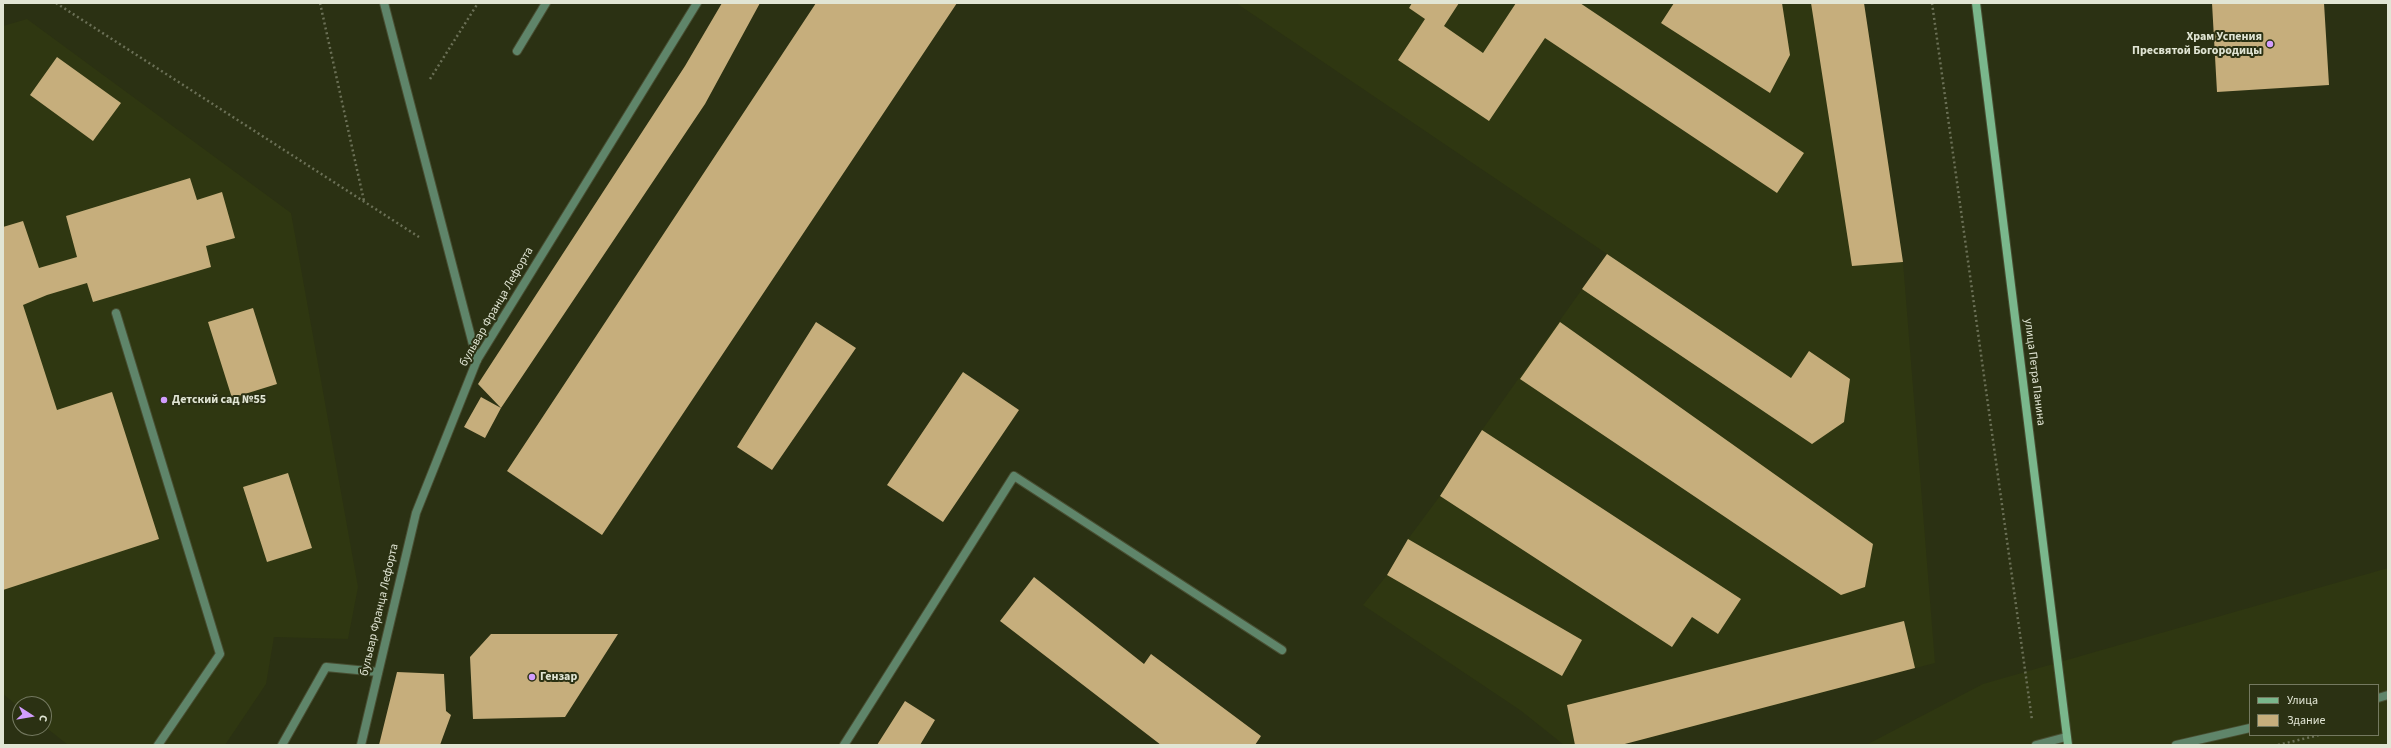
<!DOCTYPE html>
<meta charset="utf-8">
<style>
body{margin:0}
#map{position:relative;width:2391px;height:748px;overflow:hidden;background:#2b3113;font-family:"Source Sans 3",sans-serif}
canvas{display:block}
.frame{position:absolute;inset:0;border:4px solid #e1e5d4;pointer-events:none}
.legend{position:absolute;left:2249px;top:684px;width:130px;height:52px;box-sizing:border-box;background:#2b3113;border:1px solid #747960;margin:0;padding:5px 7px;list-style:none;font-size:12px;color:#e1e5d4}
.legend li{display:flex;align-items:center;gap:8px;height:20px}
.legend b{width:20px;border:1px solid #747960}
.north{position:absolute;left:12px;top:696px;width:40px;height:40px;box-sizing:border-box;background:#2b3113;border:1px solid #747960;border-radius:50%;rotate:102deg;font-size:11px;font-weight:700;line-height:16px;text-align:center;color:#e1e5d4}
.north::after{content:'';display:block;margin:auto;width:14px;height:18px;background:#d29dfd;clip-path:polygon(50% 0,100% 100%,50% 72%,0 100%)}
</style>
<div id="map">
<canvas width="2391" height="748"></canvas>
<div class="frame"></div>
<ul class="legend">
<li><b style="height:5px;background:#7ab78c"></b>Улица</li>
<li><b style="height:11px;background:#c6ae7c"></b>Здание</li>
</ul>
<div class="north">С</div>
</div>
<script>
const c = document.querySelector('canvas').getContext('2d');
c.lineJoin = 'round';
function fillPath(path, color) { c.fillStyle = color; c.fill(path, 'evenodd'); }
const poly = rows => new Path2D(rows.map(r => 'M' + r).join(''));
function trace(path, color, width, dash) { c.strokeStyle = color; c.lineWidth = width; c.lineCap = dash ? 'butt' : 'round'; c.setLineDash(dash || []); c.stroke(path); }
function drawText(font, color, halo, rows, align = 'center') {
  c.font = font + ' "Source Sans 3",sans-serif'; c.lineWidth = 4; c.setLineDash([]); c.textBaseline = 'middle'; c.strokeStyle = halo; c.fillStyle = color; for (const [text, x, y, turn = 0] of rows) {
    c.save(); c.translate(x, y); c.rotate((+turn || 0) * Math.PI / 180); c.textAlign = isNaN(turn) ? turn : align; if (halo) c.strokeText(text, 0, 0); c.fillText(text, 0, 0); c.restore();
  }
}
fillPath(poly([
 [1236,3,1864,3,1903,262,1935,663,1621,745,1564,745,1520,710,1363,605,1387,575,1408,539,1440,496,1482,430,1607,254],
 [27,19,291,213,358,587,348,639,274,637,266,684,225,745,68,745,44,726,44,704,20,704,20,708,3,694,3,26],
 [2388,568,2388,745,1866,745,1983,684],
 [2250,685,2378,685,2378,735,2250,735]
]), '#2f3711');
fillPath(poly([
 [722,3,760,3,705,104,501,408,478,384,685,66],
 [816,3,957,3,602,535,507,471],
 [1412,3,1459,3,1444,26,1483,53,1516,3,1580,3,1804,153,1777,193,1545,38,1489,121,1398,60,1425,19,1409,8],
 [1674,3,1782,3,1790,55,1770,93,1661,23],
 [1811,3,1864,3,1903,262,1852,266],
 [2212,3,2324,3,2329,85,2217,92],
 [57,57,121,103,93,141,30,95],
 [190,178,197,200,222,192,235,238,206,246,211,267,93,302,87,283,47,295,23,305,57,410,112,392,159,539,3,590,3,227,23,221,39,268,77,257,66,216],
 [1607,254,1791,378,1809,351,1850,379,1844,422,1812,444,1582,289],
 [253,308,277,384,232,398,208,322],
 [816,322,856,348,772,470,737,447],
 [1560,322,1873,544,1865,587,1841,595,1520,379],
 [963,372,1019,410,943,522,887,485],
 [481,397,501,408,485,438,464,427],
 [1482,430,1741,599,1718,634,1692,617,1672,647,1440,496],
 [288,473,312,548,267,562,243,487],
 [1408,539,1582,640,1562,676,1387,575],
 [1034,577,1144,664,1151,654,1261,736,1255,745,1161,745,1000,621],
 [1904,621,1915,668,1621,745,1575,745,1567,705],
 [491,634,618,634,565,717,473,719,470,657],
 [397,672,444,674,446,711,451,715,440,745,379,745],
 [905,701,935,720,920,745,877,745]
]), '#c6ae7c');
const service = poly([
 [384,3,477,360],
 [517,51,546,3],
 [116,313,220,654,158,745],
 [282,745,326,667,378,672],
 [844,745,1014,476,1282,650],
 [2036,745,2066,737]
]);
const minor = poly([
 [2378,698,2388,695],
 [361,745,416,513,477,360,697,3],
 [2176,745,2250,728]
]);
const secondary = poly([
 [1976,3,2068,745]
]);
trace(service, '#484e32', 10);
trace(minor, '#484e32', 10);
trace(secondary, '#484e32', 10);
trace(poly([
 [56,3,419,237],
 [320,3,364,201],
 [1932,3,2032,720],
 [430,79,478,3],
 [2278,745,2319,735]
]), '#6b7056', 2.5, [2, 3]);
trace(service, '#5f856a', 8);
trace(minor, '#5f856a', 8);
trace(secondary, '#7ab78c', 8);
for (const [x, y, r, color] of [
 [2270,44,4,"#d29dfd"],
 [164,400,4,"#d29dfd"],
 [532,677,4,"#d29dfd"]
]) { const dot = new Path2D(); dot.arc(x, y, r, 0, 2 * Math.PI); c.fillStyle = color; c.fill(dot); trace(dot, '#2b3113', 1.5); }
drawText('bold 12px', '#e1e5d4', '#2b3113', [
 ["Храм Успения",2262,37,"right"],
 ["Пресвятой Богородицы",2262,51,"right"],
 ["Детский сад №55",172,400],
 ["Гензар",540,677]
], 'left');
drawText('12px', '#e1e5d4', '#2b3113', [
 ["бульвар Франца Лефорта",497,307,-60],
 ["улица Петра Панина",2034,372,83],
 ["бульвар Франца Лефорта",380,610,-77]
]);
</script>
